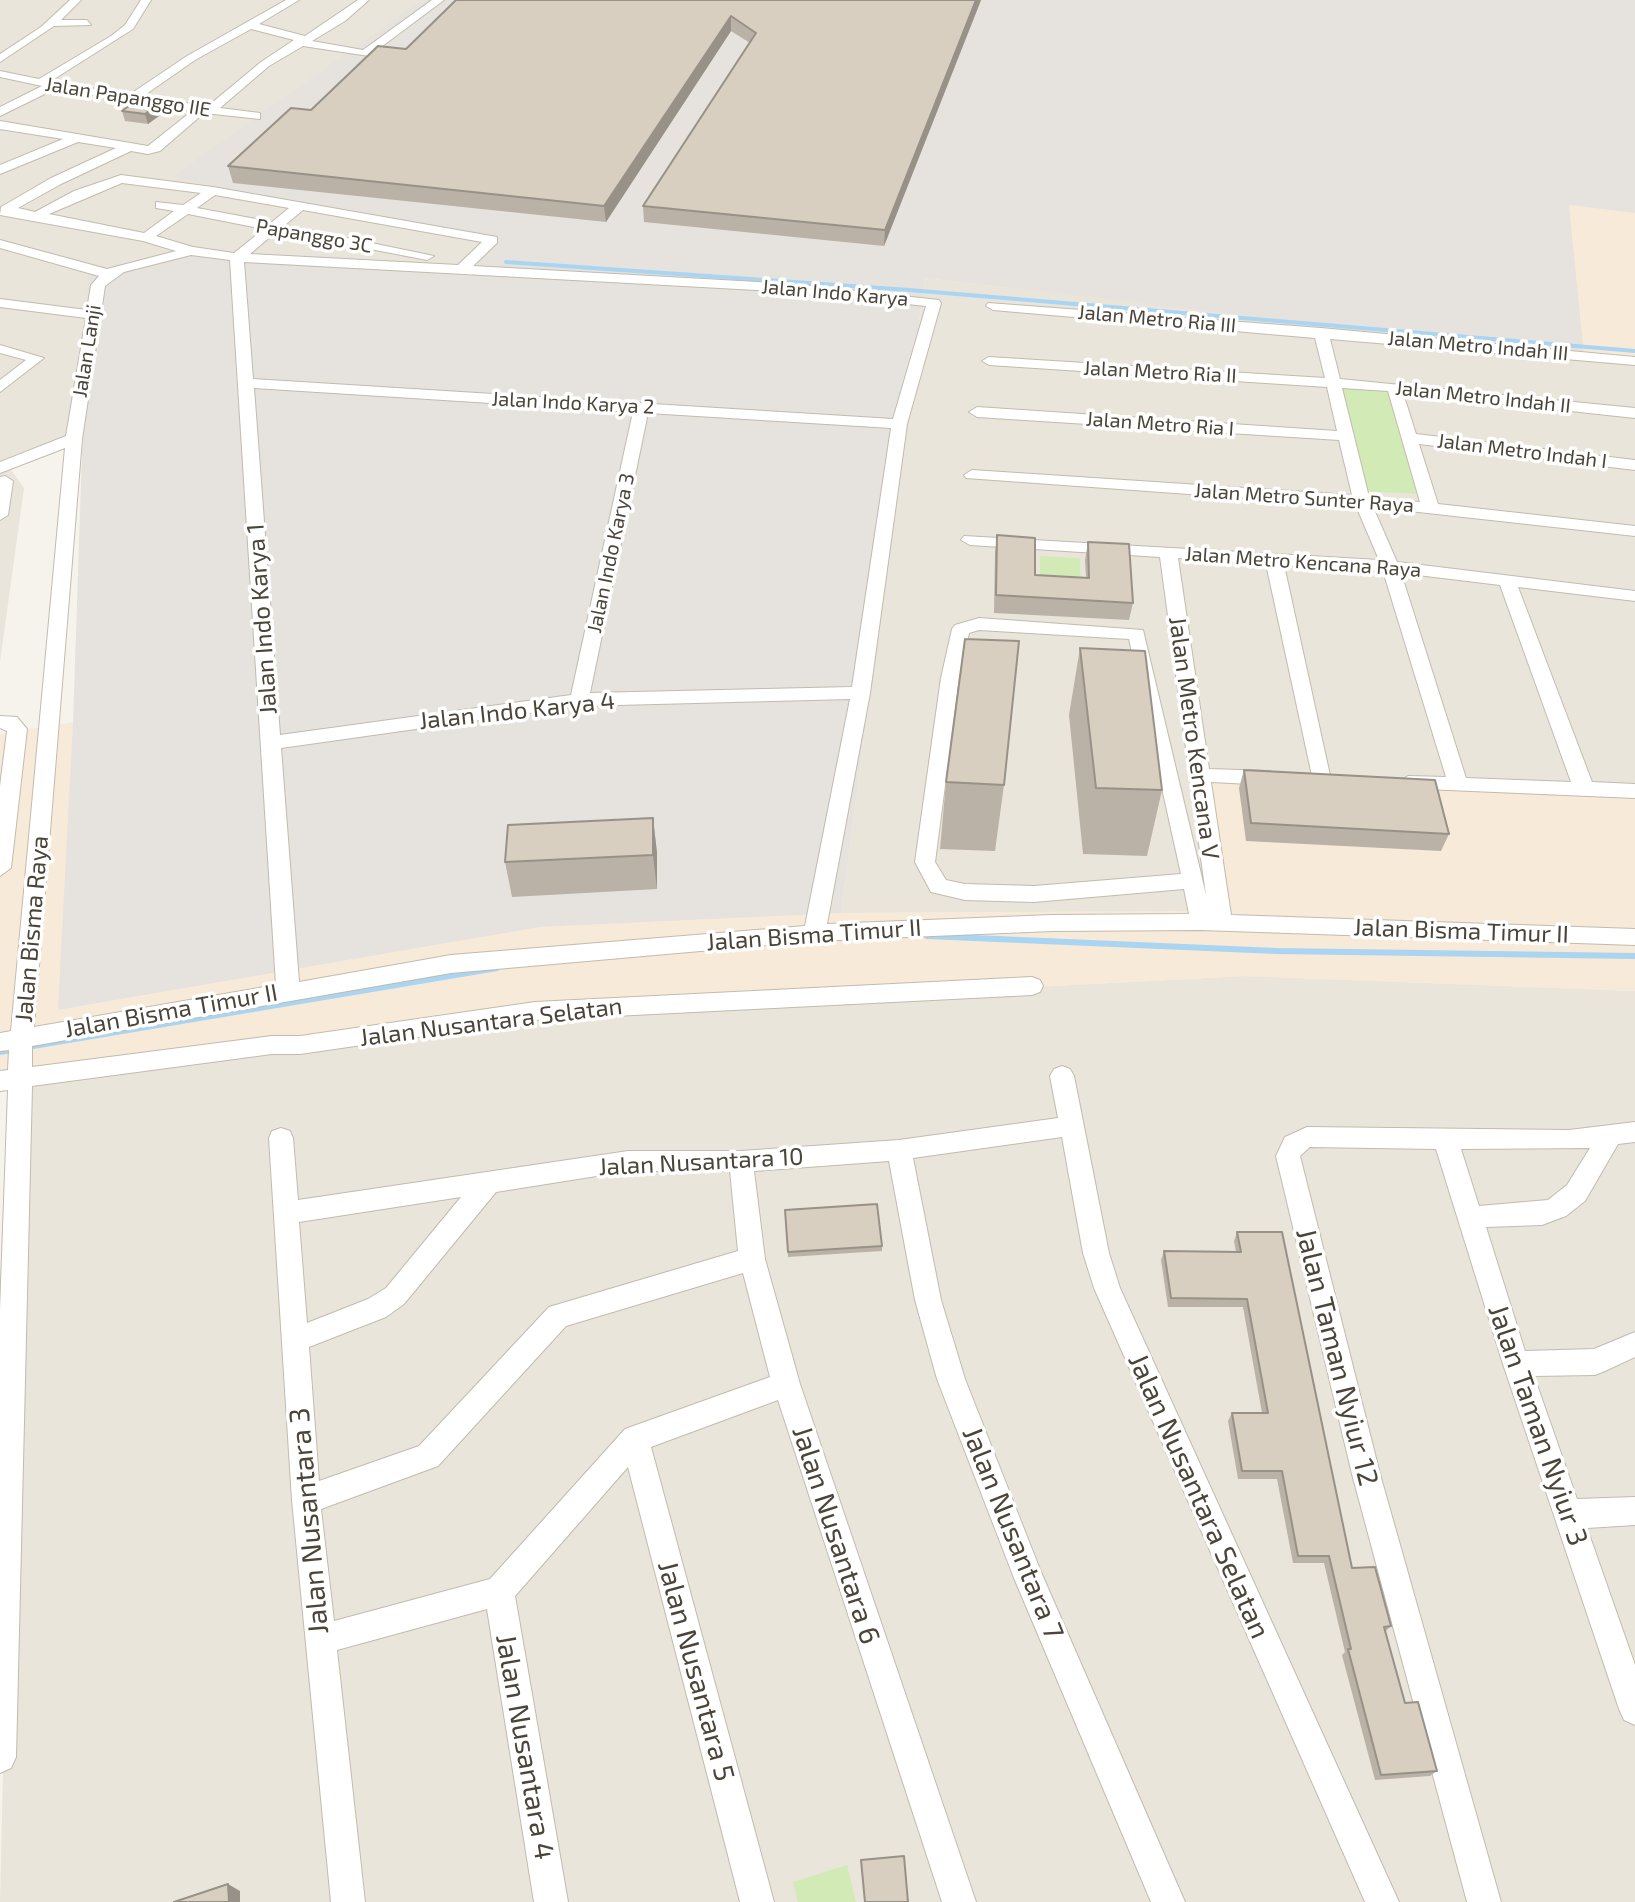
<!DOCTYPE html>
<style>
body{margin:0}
canvas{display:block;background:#f6f3ec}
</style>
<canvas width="1635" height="1902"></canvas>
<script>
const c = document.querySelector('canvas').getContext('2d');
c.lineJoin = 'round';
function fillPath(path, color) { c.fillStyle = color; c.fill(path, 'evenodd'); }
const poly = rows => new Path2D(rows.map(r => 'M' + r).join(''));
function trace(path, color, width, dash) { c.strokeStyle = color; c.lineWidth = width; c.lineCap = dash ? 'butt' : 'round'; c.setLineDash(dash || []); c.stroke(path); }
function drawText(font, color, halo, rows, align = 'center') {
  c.font = font + ' "Exo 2",sans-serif'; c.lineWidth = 7; c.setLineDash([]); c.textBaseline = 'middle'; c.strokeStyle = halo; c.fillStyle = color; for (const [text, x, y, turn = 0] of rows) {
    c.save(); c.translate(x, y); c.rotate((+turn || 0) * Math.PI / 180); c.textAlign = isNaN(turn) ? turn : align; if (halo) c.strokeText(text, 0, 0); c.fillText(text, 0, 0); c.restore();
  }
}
fillPath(poly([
 [0,0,421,0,173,177,487,245,461,268,332,255,170,256,82,429,0,461],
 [925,278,1635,360,1635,795,1227,911,841,913],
 [9,467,24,488,0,662,0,471],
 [1245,976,1635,991,1635,1902,0,1902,19,1077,514,1014]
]), '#eae5da');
fillPath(poly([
 [1569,205,1635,213,1635,360,1584,355],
 [73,722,59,1010,540,927,841,913,1227,911,1208,780,1635,795,1635,991,1245,976,514,1014,0,1082,0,734]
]), '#f7ead8');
fillPath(poly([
 [421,0,1635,0,1635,213,1569,205,1584,355,925,278,841,913,540,927,58,1010,73,722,88,275,170,256,332,255,461,268,486,245,172,177]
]), '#e6e2dd');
fillPath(poly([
 [1337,386,1390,388,1420,494,1362,491],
 [1040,556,1080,558,1081,592,1040,590],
 [847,1865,856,1902,798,1902,793,1882]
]), '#d2eab5');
trace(poly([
 [506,262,909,290,1635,351]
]), '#a9d4f2', 4);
trace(poly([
 [927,936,1277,951,1635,956],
 [27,1047,497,968],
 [0,1052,16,1049]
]), '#a9d4f2', 6);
const minor = poly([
 [70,0,81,0,61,20,87,20,91,25,54,26,0,62,0,54,41,27,70,0],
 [141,0,151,0,133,29,51,81,129,95,187,56,286,0,299,0,259,24,305,36,358,0,369,0,345,21,312,41,363,50,432,0,444,0,369,56,303,46,269,66,220,108,260,113,260,119,204,113,160,151,148,154,131,151,61,184,18,208,35,212,74,191,121,175,213,187,497,237,497,243,473,266,793,284,939,300,941,303,907,424,870,693,827,924,1052,915,1189,914,1184,889,1034,902,965,900,931,892,915,862,941,678,952,629,955,625,979,618,1143,630,1206,895,1160,557,970,545,961,540,964,536,1379,560,1356,506,966,478,964,475,972,470,1352,495,1339,440,977,417,969,412,977,407,1337,431,1327,387,989,365,982,361,989,357,1325,378,1315,338,993,310,986,306,988,303,1321,328,1635,357,1635,365,1330,339,1340,379,1635,408,1635,418,1403,393,1416,434,1635,460,1635,470,1419,444,1438,504,1635,526,1635,536,1373,507,1397,562,1635,591,1635,601,1518,587,1592,782,1635,784,1635,798,1401,788,1398,783,1408,776,1446,777,1383,571,1284,565,1331,780,1321,787,1314,785,1266,564,1178,558,1209,769,1270,771,1280,778,1270,785,1211,782,1231,915,1635,929,1635,945,1201,930,1052,931,814,941,451,973,32,1046,32,1067,272,1036,300,1036,535,1002,1032,977,1040,980,1043,986,1040,992,1032,995,535,1020,300,1054,272,1054,32,1086,16,1757,11,1768,0,1773,0,1310,8,1090,0,1091,0,1071,8,1070,9,1050,0,1051,0,1033,11,1031,65,448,0,473,0,462,66,436,86,318,0,307,0,299,87,310,91,285,99,276,0,248,0,240,107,269,176,251,143,241,0,215,1,207,51,178,116,148,78,142,0,174,0,165,63,139,0,129,0,121,148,146,192,111,55,89,0,116,0,107,42,86,0,77,0,71,39,79,111,36,125,25,141,0],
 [251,29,294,40,261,62,208,106,142,97,195,60,251,29],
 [122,183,201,193,183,205,156,202,156,208,174,211,144,233,49,214,122,183],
 [215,195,289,208,272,222,197,208,215,195],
 [303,210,482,242,458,265,250,254,277,231,427,260,434,256,285,225,303,210],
 [188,214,264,229,234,253,193,247,156,236,188,214],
 [191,255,230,260,276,985,34,1027,82,439,105,286,124,272,191,255],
 [244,262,793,292,926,306,893,419,253,379,244,262],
 [254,388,633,412,571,695,280,735,254,388],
 [1342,388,1388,391,1420,502,1369,497,1342,388],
 [648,413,891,428,852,687,590,693,648,413],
 [1401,573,1500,585,1571,782,1466,778,1401,573],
 [979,630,1129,639,1181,874,1034,886,965,884,946,880,935,862,959,678,969,633,979,630],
 [850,699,805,926,451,955,299,982,281,748,579,706,850,699],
 [0,345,44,358,0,392,0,380,26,360,0,353,0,345],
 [5,476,13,481,8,515,0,520,0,477,5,476],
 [0,716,17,717,27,729,11,868,0,876,0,786,7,731,0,728,0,716],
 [1062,1066,1070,1069,1074,1076,1109,1253,1120,1288,1399,1902,1365,1902,1094,1288,1083,1253,1062,1137,913,1158,941,1300,965,1379,1041,1572,1185,1902,1151,1902,1014,1578,937,1379,915,1300,889,1161,754,1171,765,1259,800,1384,976,1902,942,1902,778,1400,651,1447,774,1902,740,1902,628,1467,515,1596,568,1902,534,1902,487,1609,337,1650,365,1902,331,1902,292,1500,269,1138,272,1131,281,1128,290,1131,293,1138,298,1200,628,1151,741,1151,899,1140,1058,1118,1050,1076,1054,1069,1062,1066],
 [628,1171,730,1171,738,1251,549,1307,419,1446,319,1481,309,1347,386,1317,404,1304,496,1192,628,1171],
 [461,1197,386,1288,368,1299,307,1323,299,1222,461,1197],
 [743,1273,770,1377,625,1429,490,1579,334,1621,321,1509,438,1466,566,1326,743,1273],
 [1635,1122,1635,1142,1618,1144,1585,1201,1566,1216,1542,1225,1486,1227,1525,1351,1594,1349,1635,1332,1635,1357,1605,1371,1595,1375,1534,1376,1577,1499,1635,1497,1635,1525,1587,1528,1635,1665,1635,1725,1624,1720,1619,1709,1503,1364,1436,1149,1310,1147,1300,1156,1380,1474,1501,1902,1467,1902,1352,1474,1276,1156,1285,1137,1307,1127,1569,1130,1635,1122],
 [1590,1148,1567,1185,1548,1200,1479,1206,1461,1149,1590,1148]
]);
trace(minor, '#c2bbae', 2);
fillPath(minor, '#fff');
fillPath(poly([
 [456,0,981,0,884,246,644,222,643,206,750,43,731,31,606,222,233,183,228,166,311,110,406,49],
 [163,100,167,110,148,124,125,121,122,111],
 [997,535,1035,575,1086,578,1085,560,1088,542,1133,603,1129,620,994,613,995,553],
 [1080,648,1162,790,1147,856,1083,854,1069,715],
 [1244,770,1449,834,1441,851,1246,841,1239,788],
 [946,782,1004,785,995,851,940,849],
 [653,818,657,853,657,889,512,897,505,862],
 [785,1210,882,1246,882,1251,788,1257],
 [1237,1232,1352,1568,1391,1626,1385,1632,1405,1703,1437,1771,1430,1776,1375,1780,1342,1655,1345,1652,1324,1563,1293,1563,1277,1479,1238,1479,1228,1421,1232,1413,1262,1413,1243,1307,1168,1307,1161,1260,1164,1251,1236,1252,1234,1241]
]), '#bab2a6');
fillPath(poly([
 [976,0,981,0,884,246,885,230],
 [731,16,731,31,606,222,604,206],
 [163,100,167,110,148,124,145,114],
 [653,818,657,853,657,889,653,855],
 [228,1884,240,1891,240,1902,229,1902]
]), '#979187');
const building = poly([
 [456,0,976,0,885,230,643,206,756,33,731,16,604,206,228,166,291,108,311,110,378,46,406,49,456,0],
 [142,96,163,100,145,114,122,111,142,96],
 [997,535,1035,538,1035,575,1089,578,1088,542,1129,544,1133,603,996,595,997,535],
 [965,639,1019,641,1004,785,946,782,965,639],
 [1080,648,1145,651,1162,790,1096,788,1080,648],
 [1244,770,1435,780,1449,834,1251,823,1244,770],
 [653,818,653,855,505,862,508,825,653,818],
 [877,1204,882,1246,788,1252,785,1210,877,1204],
 [1237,1232,1282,1232,1352,1568,1375,1567,1391,1626,1384,1627,1405,1703,1418,1702,1437,1771,1381,1775,1348,1649,1351,1649,1329,1556,1298,1556,1282,1471,1242,1471,1232,1413,1268,1413,1247,1299,1171,1298,1164,1251,1241,1252,1237,1232],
 [904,1856,908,1902,865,1902,861,1860,904,1856],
 [228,1884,229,1902,174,1902,228,1884]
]);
fillPath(building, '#d8cfc1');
trace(building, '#979187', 2);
drawText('20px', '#4b4439', '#fff', [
 ["Jalan Papanggo IIE",128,97,9],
 ["Papanggo 3C",314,236,10],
 ["Jalan Indo Karya",835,293,5],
 ["Jalan Metro Ria III",1157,319,5],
 ["Jalan Metro Indah III",1478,346,5],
 ["Jalan Lanji",87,351,-81],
 ["Jalan Metro Ria II",1160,372,3],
 ["Jalan Metro Indah II",1483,397,6],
 ["Jalan Indo Karya 2",573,403,3],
 ["Jalan Metro Ria I",1160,424,4],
 ["Jalan Metro Indah I",1522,451,7],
 ["Jalan Metro Sunter Raya",1304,498,4],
 ["Jalan Indo Karya 3",611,553,-78],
 ["Jalan Metro Kencana Raya",1303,562,4]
]);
drawText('24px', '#4b4439', '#fff', [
 ["Jalan Indo Karya 1",262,619,-94],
 ["Jalan Indo Karya 4",517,711,-6],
 ["Jalan Metro Kencana V",1194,738,82],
 ["Jalan Bisma Raya",32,929,-85],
 ["Jalan Bisma Timur II",1461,931,2],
 ["Jalan Bisma Timur II",814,935,-4],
 ["Jalan Bisma Timur II",171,1011,-10],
 ["Jalan Nusantara Selatan",491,1022,-7],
 ["Jalan Nusantara 10",701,1162,-3]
]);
drawText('28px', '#4b4439', '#fff', [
 ["Jalan Taman Nyiur 12",1337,1357,76],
 ["Jalan Taman Nyiur 3",1538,1425,71],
 ["Jalan Nusantara Selatan",1199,1496,66],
 ["Jalan Nusantara 3",309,1521,-95],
 ["Jalan Nusantara 7",1013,1533,68],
 ["Jalan Nusantara 6",836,1535,72],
 ["Jalan Nusantara 5",696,1671,75],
 ["Jalan Nusantara 4",525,1747,80]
]);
</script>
